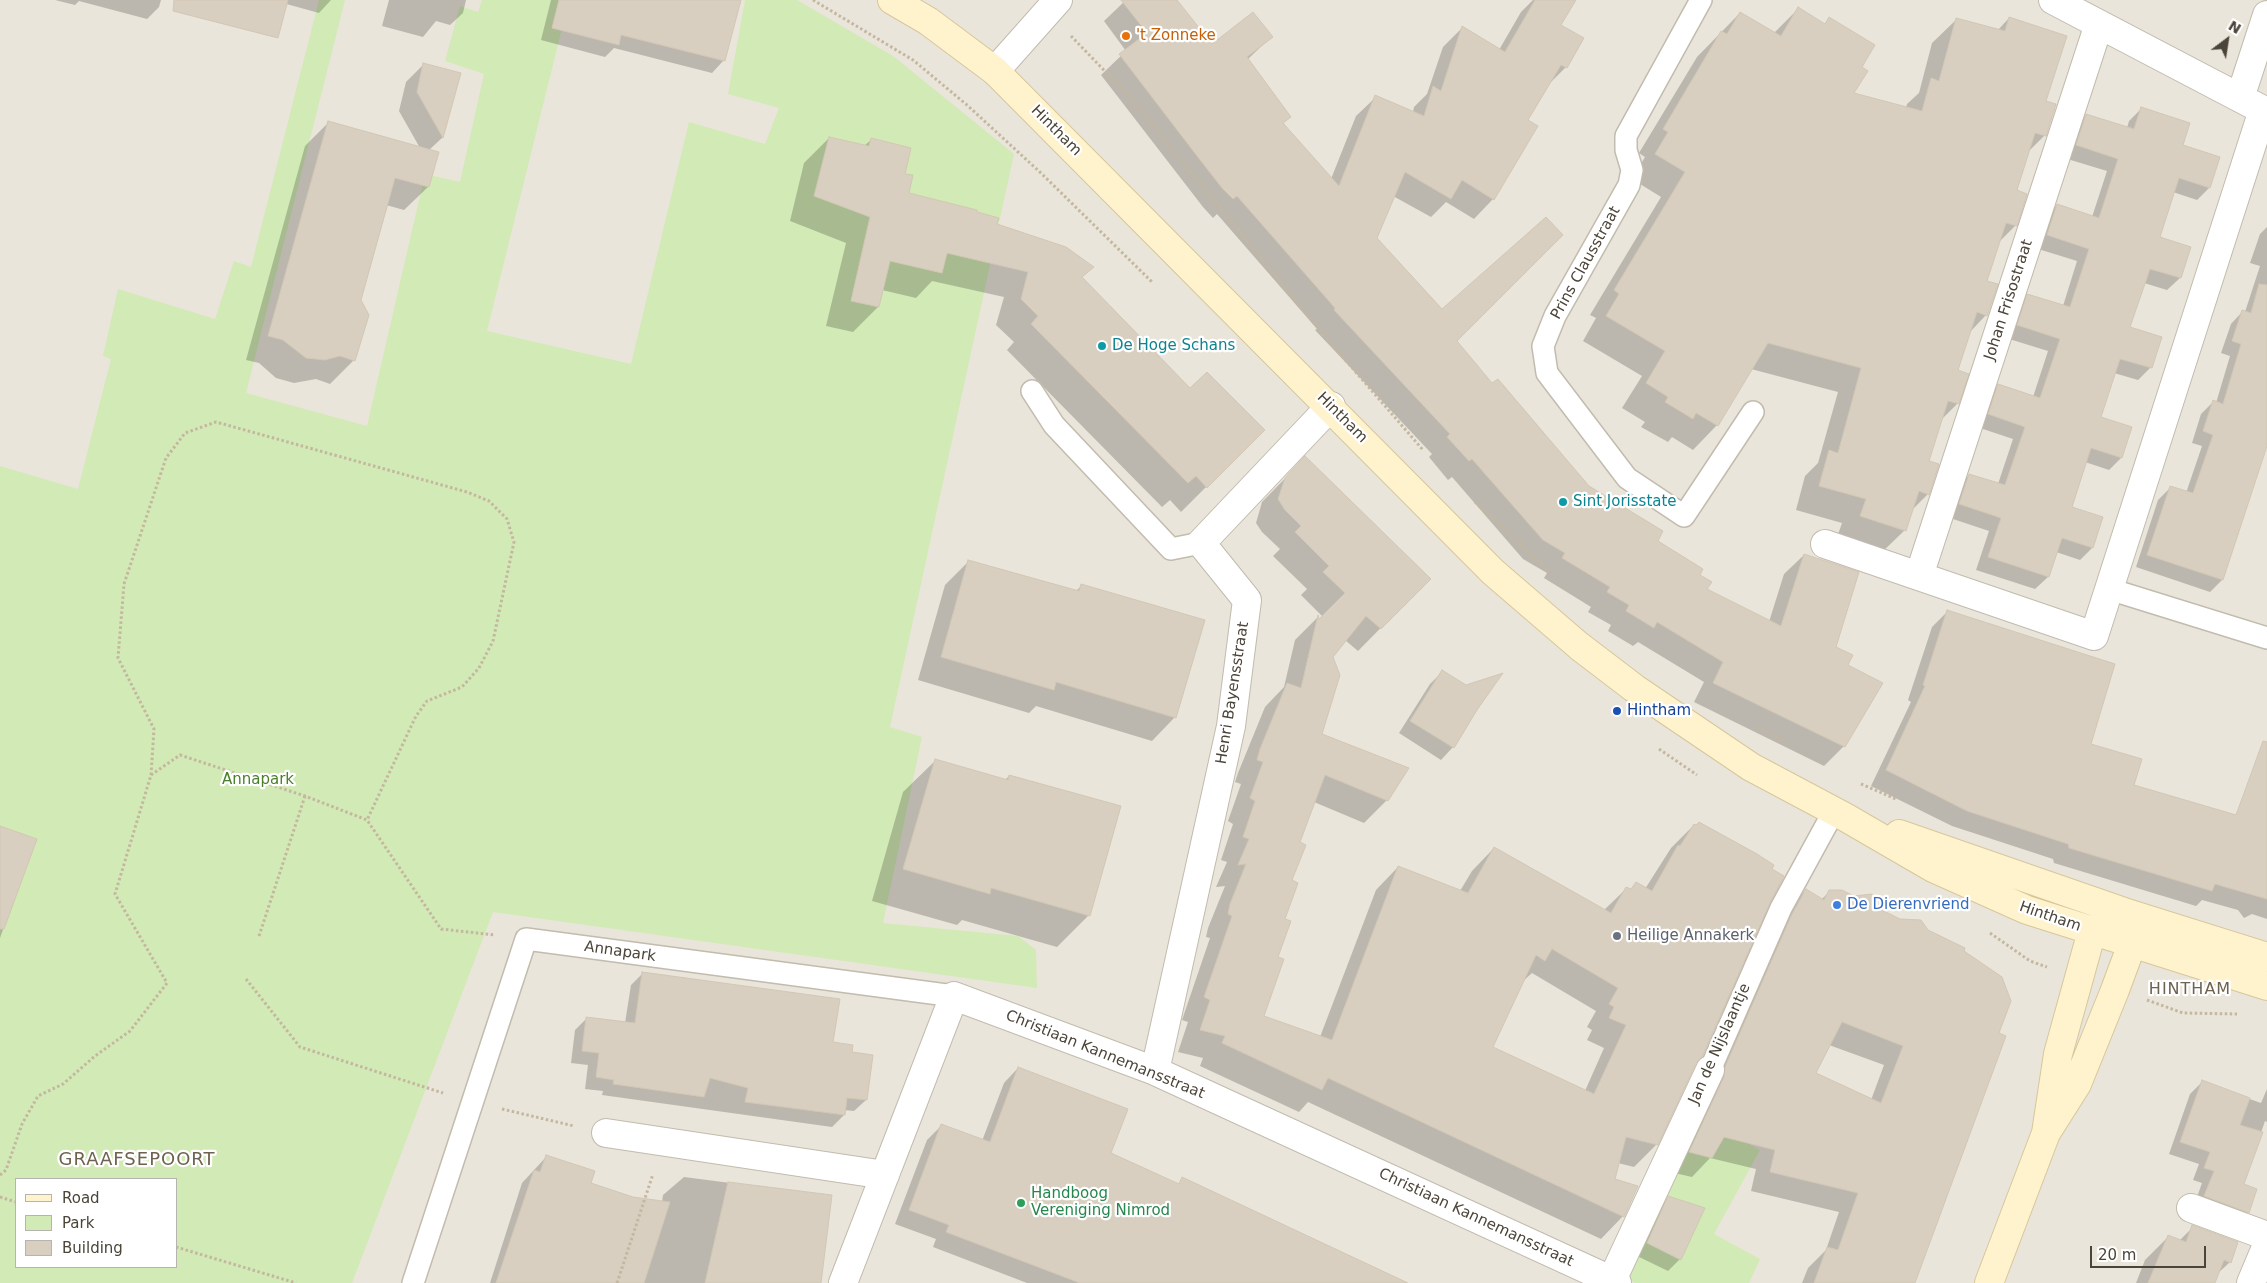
<!DOCTYPE html>
<style>
body{margin:0}
#map{position:relative;width:2267px;height:1283px;overflow:hidden;background:#f6f3ec;font-family:"DejaVu Sans",sans-serif}
canvas{display:block}
.legend{position:absolute;left:15px;top:1178px;width:162px;height:90px;box-sizing:border-box;background:#fff;border:1px solid #b7b4b0;margin:0;padding:6px 9px;list-style:none;font-size:15px;color:#4b4439}
.legend li{display:flex;align-items:center;gap:10px;height:25px}
.legend b{width:25px;border:1px solid #b7b4b0}
.north{position:absolute;left:2202px;top:15px;width:50px;height:50px;-webkit-text-stroke:4px #fff;paint-order:stroke;rotate:31deg;font-size:14px;font-weight:700;line-height:20px;text-align:center;color:#4b4439}
.north::after{content:'';display:block;margin:auto;width:18px;height:22px;background:#4b4439;clip-path:polygon(50% 0,100% 100%,50% 72%,0 100%)}
.scale{position:absolute;left:2090px;top:1246px;width:116px;height:22px;box-sizing:border-box;border:2px solid #4b4439;border-top:0;padding-left:6px;font-size:15px;line-height:18px;white-space:nowrap;color:#4b4439;-webkit-text-stroke:4px #fff;paint-order:stroke}
</style>
<div id="map">
<canvas width="2267" height="1283"></canvas>
<ul class="legend">
<li><b style="height:6px;background:#fff3cd"></b>Road</li>
<li><b style="height:14px;background:#d2eab5"></b>Park</li>
<li><b style="height:14px;background:#d8cfc1"></b>Building</li>
</ul>
<div class="north">N</div>
<div class="scale">20 m</div>
</div>
<script>
const c = document.querySelector('canvas').getContext('2d');
c.lineJoin = 'round';
function fillPath(path, color) { c.fillStyle = color; c.fill(path, 'evenodd'); }
const poly = rows => new Path2D(rows.map(r => 'M' + r).join(''));
function trace(path, color, width, dash) { c.strokeStyle = color; c.lineWidth = width; c.lineCap = dash ? 'butt' : 'round'; c.setLineDash(dash || []); c.stroke(path); }
function drawText(font, color, halo, rows, align = 'center') {
  c.font = font + ' "DejaVu Sans",sans-serif'; c.lineWidth = 4.5; c.setLineDash([]); c.textBaseline = 'middle'; c.strokeStyle = halo; c.fillStyle = color; for (const [text, x, y, turn = 0] of rows) {
    c.save(); c.translate(x, y); c.rotate((+turn || 0) * Math.PI / 180); c.textAlign = isNaN(turn) ? turn : align; if (halo) c.strokeText(text, 0, 0); c.fillText(text, 0, 0); c.restore();
  }
}
fillPath(poly([
 [0,0,2267,0,2267,1283,0,1283],
 [16,1179,176,1179,176,1267,16,1267]
]), '#eae5da');
fillPath(poly([
 [319,0,345,0,246,393,367,426,425,174,460,182,484,74,445,61,460,6,478,12,482,0,569,0,487,331,631,364,689,122,765,144,779,108,728,94,745,0,797,0,893,56,1014,154,890,727,922,737,883,923,1018,936,1036,950,1037,988,493,912,352,1283,0,1283,0,466,78,489,111,359,103,356,118,289,215,319,234,261,251,267],
 [16,1179,176,1179,176,1267,16,1267],
 [1695,1114,1760,1150,1714,1234,1760,1259,1749,1283,1635,1283,1619,1275]
]), '#d2eab5');
fillPath(poly([
 [55,0,161,0,159,7,147,19,79,1,75,5],
 [272,0,331,0,319,13],
 [389,0,466,0,463,13,450,25,436,21,423,37,382,26],
 [551,0,728,0,724,60,712,73,614,48,605,57,541,40],
 [1126,0,1175,0,1212,46,1271,37,1247,60,1289,117,1282,124,1331,179,1356,116,1376,97,1413,112,1414,107,1427,94,1443,47,1462,28,1499,50,1521,12,1533,0,1553,0,1559,25,1566,67,1548,85,1526,121,1493,199,1474,219,1446,202,1431,217,1393,196,1375,238,1455,341,1492,385,1588,487,1698,575,1705,590,1769,622,1784,574,1804,555,1835,648,1846,666,1844,746,1824,766,1694,702,1704,682,1638,642,1633,646,1608,631,1611,625,1588,612,1591,607,1544,578,1547,573,1523,559,1452,477,1448,480,1429,457,1432,454,1315,330,1317,329,1217,214,1213,218,1203,207,1101,75,1126,51,1104,21],
 [1798,9,1830,89,1906,108,1907,104,1919,93,1932,43,1957,19,1998,30,2009,18,2044,102,2045,135,2027,153,2015,191,2016,225,1998,243,1985,282,1986,315,1969,333,1956,371,1967,374,1957,404,1940,421,1927,462,1928,494,1911,511,1905,530,1880,554,1836,540,1842,523,1796,510,1805,476,1818,463,1838,392,1751,369,1717,425,1693,450,1672,437,1668,442,1641,427,1645,422,1622,408,1642,376,1583,341,1596,318,1590,315,1661,197,1632,179,1645,157,1639,153,1697,57,1740,13,1774,33],
 [424,64,459,74,442,138,429,150,437,153,428,187,404,210,386,205,360,300,354,360,330,384,316,379,294,383,276,378,259,363,246,360,305,146,329,122,420,148,399,111,406,82],
 [2142,108,2182,146,2209,188,2197,200,2173,192,2158,238,2180,278,2167,290,2144,283,2129,328,2160,338,2150,368,2138,380,2114,373,2100,418,2121,458,2109,470,2085,462,2070,508,2092,548,2080,560,2056,552,2048,577,2035,589,1976,570,1989,531,1947,517,1957,488,1969,475,1998,484,2013,439,1977,427,1986,397,1999,385,2033,397,2048,351,2006,338,2015,308,2028,295,2063,306,2077,261,2035,248,2045,217,2057,205,2092,217,2107,171,2064,158,2074,128,2086,115,2127,128,2129,121],
 [829,138,864,146,871,140,903,175,907,194,996,225,1081,278,1190,389,1263,430,1181,512,1170,500,1162,507,1007,350,1014,342,996,325,1004,297,932,281,916,298,882,290,878,307,853,332,826,326,846,243,790,221,804,163],
 [2267,227,2267,442,2222,580,2210,592,2136,567,2158,500,2170,488,2186,493,2202,446,2192,443,2201,414,2213,402,2216,403,2230,356,2221,353,2231,324,2242,312,2245,312,2260,266,2250,263,2260,234],
 [1305,458,1429,579,1358,651,1345,640,1332,656,1321,735,1387,800,1364,823,1314,802,1298,843,1276,958,1262,1017,1320,1037,1376,890,1398,867,1460,891,1472,871,1494,848,1604,910,1627,888,1630,890,1645,889,1671,848,1694,825,1768,902,1657,1144,1634,1167,1618,1163,1613,1180,1623,1216,1601,1239,1308,1102,1299,1112,1200,1066,1203,1058,1178,1052,1188,1022,1182,1020,1210,938,1206,937,1208,928,1225,886,1216,887,1227,862,1221,860,1233,824,1228,821,1241,784,1235,782,1238,773,1265,707,1284,687,1295,640,1317,618,1319,621,1323,617,1301,595,1307,589,1273,556,1280,549,1262,532,1256,523,1262,502],
 [1532,973,1596,1011,1587,1027,1592,1030,1587,1040,1604,1048,1585,1091,1491,1048,1522,982],
 [969,561,1075,592,1081,586,1175,717,1152,741,1036,706,1029,713,918,680,945,585],
 [1948,611,2132,786,2267,829,2267,919,2252,914,2244,918,2238,910,2202,900,2196,906,2054,863,2053,859,1952,826,1871,786,1911,702,1908,700,1932,627],
 [1443,671,1476,709,1453,747,1441,760,1399,733,1430,684],
 [935,761,1005,780,1009,776,1088,916,1057,947,962,920,957,925,872,901,903,792],
 [0,827,35,840,0,938],
 [1806,890,1821,900,1830,891,1899,920,1913,1283,1802,1283,1808,1268,1826,1250,1839,1212,1751,1191,1756,1169,1710,1158,1692,1177,1670,1172,1786,910],
 [1829,1045,1884,1065,1871,1100,1815,1074],
 [643,973,832,1043,850,1053,866,1100,854,1111,844,1110,844,1115,832,1127,602,1095,603,1091,585,1089,588,1065,571,1063,575,1030,587,1018,625,1023,631,985],
 [1018,1068,1110,1154,1177,1185,1183,1179,1406,1283,1027,1283,933,1247,936,1239,895,1224,927,1140,942,1125,982,1141,1004,1083],
 [2202,1082,2261,1103,2267,1089,2267,1122,2265,1121,2243,1185,2248,1212,2236,1224,2193,1208,2202,1183,2193,1180,2199,1164,2169,1154,2190,1094],
 [547,1156,589,1184,633,1198,662,1202,663,1195,684,1177,831,1196,806,1283,490,1283,522,1183],
 [1669,1197,1680,1259,1668,1271,1635,1255,1656,1210],
 [2193,1227,2230,1262,2216,1275,2213,1283,2136,1283,2145,1260,2169,1236,2179,1241]
]), '#0003');
const building = poly([
 [174,0,288,0,278,38,173,11,174,0],
 [559,0,741,0,725,61,621,35,619,45,552,28,559,0],
 [1121,0,1177,0,1212,44,1253,12,1273,37,1247,57,1291,117,1283,123,1339,186,1375,95,1424,116,1433,86,1441,91,1462,26,1505,52,1535,0,1576,0,1561,25,1584,38,1567,68,1561,65,1528,120,1538,126,1494,200,1462,180,1451,199,1405,172,1377,238,1442,309,1546,217,1563,235,1457,341,1492,383,1498,379,1589,486,1663,531,1658,541,1703,569,1700,575,1712,582,1707,589,1781,626,1804,554,1859,572,1836,647,1853,655,1848,665,1883,683,1845,747,1713,683,1723,662,1657,622,1654,628,1626,611,1629,605,1607,592,1610,587,1562,558,1565,553,1543,540,1472,459,1469,461,1447,437,1450,434,1334,310,1335,308,1237,196,1233,199,1222,188,1194,152,1119,54,1147,33,1121,0],
 [1798,7,1825,24,1829,17,1875,45,1862,67,1868,71,1854,93,1922,111,1931,78,1939,81,1956,18,2005,31,2009,17,2067,36,2046,101,2056,104,2046,136,2035,133,2017,190,2027,194,2017,226,2006,223,1987,281,1998,284,1987,316,1977,312,1958,370,1969,374,1959,404,1948,401,1929,461,1939,464,1929,495,1919,491,1906,531,1860,516,1866,499,1819,486,1829,450,1838,453,1861,368,1768,343,1718,426,1696,413,1693,419,1665,402,1668,397,1646,383,1665,351,1606,316,1619,294,1614,290,1685,172,1655,154,1668,132,1663,129,1721,31,1727,34,1740,12,1781,36,1798,7],
 [423,63,461,73,443,138,417,92,423,63],
 [2141,107,2190,123,2183,145,2220,157,2210,188,2179,178,2160,237,2191,247,2181,278,2150,269,2130,327,2162,337,2152,368,2120,359,2101,417,2132,427,2122,458,2091,448,2072,507,2103,517,2093,548,2062,538,2049,577,1988,557,2001,518,1959,504,1969,474,2005,485,2025,427,1988,414,1998,384,2040,398,2060,339,2017,325,2027,294,2070,307,2089,249,2047,235,2057,204,2099,218,2118,159,2076,145,2086,114,2134,129,2141,107],
 [328,121,439,152,429,187,395,178,361,300,369,315,355,361,340,356,325,360,306,358,283,340,268,336,328,121],
 [829,137,869,146,871,138,911,148,905,174,913,175,909,193,977,210,977,212,999,218,997,224,1066,247,1094,267,1082,277,1190,388,1207,372,1265,430,1207,488,1196,476,1188,483,1031,324,1038,316,1021,299,1028,272,947,253,942,273,890,261,879,307,851,301,870,217,814,196,829,137],
 [2259,284,2267,285,2267,446,2223,580,2147,555,2170,486,2193,493,2213,435,2203,431,2213,400,2223,404,2241,344,2232,341,2242,310,2251,313,2259,284],
 [1305,456,1431,579,1381,629,1366,616,1333,657,1340,675,1322,734,1409,768,1388,801,1325,775,1300,842,1306,845,1292,880,1298,883,1285,919,1291,921,1278,957,1284,959,1264,1016,1332,1040,1398,866,1468,893,1494,847,1611,913,1626,887,1631,889,1636,882,1652,891,1678,845,1680,846,1694,824,1696,825,1699,822,1757,854,1774,865,1772,869,1784,876,1770,903,1702,1057,1696,1063,1658,1145,1626,1137,1615,1179,1638,1186,1624,1217,1328,1078,1322,1090,1222,1043,1225,1036,1200,1030,1210,1000,1204,997,1232,916,1228,914,1230,904,1246,864,1238,865,1249,839,1243,837,1255,801,1250,798,1263,762,1257,760,1260,749,1287,683,1301,688,1318,615,1319,619,1345,593,1323,572,1329,566,1295,532,1301,526,1285,510,1278,499,1285,478,1305,456],
 [1552,949,1618,988,1609,1004,1614,1007,1609,1018,1626,1025,1594,1094,1493,1047,1536,955,1545,961,1552,949],
 [968,560,1079,591,1081,584,1205,620,1176,718,1056,682,1054,690,941,657,968,560],
 [1947,610,2115,664,2091,744,2142,759,2134,785,2236,815,2263,741,2267,742,2267,899,2215,884,2212,891,2069,848,2068,844,1967,811,1886,770,1925,686,1923,685,1947,610],
 [1442,670,1466,685,1503,673,1477,710,1454,748,1410,721,1442,670],
 [935,759,1008,780,1009,775,1121,806,1090,916,991,888,990,894,903,869,935,759],
 [0,826,37,839,4,929,0,929,0,826],
 [1806,889,1824,900,1829,890,1842,890,1854,896,1872,894,1878,908,1900,919,1921,920,1928,930,1965,948,1964,951,2002,977,2011,1001,1999,1033,2006,1036,1915,1283,1814,1283,1827,1247,1838,1250,1858,1193,1770,1172,1775,1150,1724,1137,1712,1158,1689,1152,1724,1077,1725,1067,1792,914,1806,889],
 [1842,1022,1903,1046,1881,1103,1816,1073,1842,1022],
 [642,972,840,999,833,1042,853,1045,852,1052,873,1055,867,1100,847,1098,845,1115,745,1102,748,1088,710,1078,704,1097,613,1084,614,1080,596,1077,599,1053,582,1051,586,1017,635,1023,642,972],
 [1018,1067,1128,1109,1111,1153,1179,1184,1182,1177,1408,1283,1080,1283,946,1232,949,1225,909,1210,941,1124,990,1142,1018,1067],
 [2202,1080,2250,1098,2240,1125,2263,1132,2244,1184,2257,1189,2249,1213,2204,1196,2214,1171,2204,1168,2210,1152,2180,1142,2202,1080],
 [546,1155,595,1171,591,1183,633,1197,670,1202,644,1283,496,1283,534,1170,540,1172,546,1155],
 [728,1182,832,1195,821,1283,705,1283,728,1182],
 [1668,1196,1705,1208,1681,1260,1647,1243,1668,1196],
 [2192,1225,2238,1242,2231,1263,2224,1260,2215,1283,2148,1283,2168,1235,2186,1242,2192,1225]
]);
fillPath(building, '#d8cfc1');
trace(building, '#d3c7b4', 1);
const lane = poly([
 [1701,0,1626,136,1626,150,1632,170,1629,185,1555,316,1543,346,1547,373,1627,478,1684,516,1753,412],
 [1032,391,1054,425,1171,549,1201,543],
 [2109,589,2267,638],
 [1710,1070,1781,908,1834,811],
 [413,1283,526,939,954,996]
]);
const street = poly([
 [995,71,1058,0],
 [2240,98,2267,15],
 [1825,544,2094,636,2263,110,2053,0],
 [1919,576,2099,24],
 [1155,1071,1231,726,1247,600,1201,543,1331,406],
 [606,1133,885,1175],
 [2191,1208,2267,1236],
 [1612,1280,1710,1070],
 [843,1283,954,996,1155,1071,1617,1283],
 [2251,1283,2267,1245]
]);
const secondary = poly([
 [892,0,928,21,995,71,1493,572,1579,646,1634,688,1751,767,1845,817,1933,868,2027,910,2267,986],
 [1899,834,2124,912,2267,957],
 [1989,1283,2046,1133,2077,1084,2115,990,2132,944,2124,912,2092,931,2058,1054,2046,1133]
]);
trace(lane, '#c2bbae', 24);
trace(street, '#c2bbae', 30);
trace(secondary, '#d6c79b', 30);
trace(poly([
 [813,0,913,60,967,105,1042,174,1153,283],
 [1071,36,1126,93,1329,341,1423,450],
 [1475,502,1549,571],
 [1758,727,1787,744],
 [1659,749,1697,775],
 [151,775,154,729,118,658,124,584,166,458,185,433,216,422,467,492,489,501,507,519,514,542,493,641,479,668,462,687,427,701,416,716,367,820],
 [1861,784,1896,799],
 [1990,933,2030,961,2047,967],
 [259,936,305,796],
 [246,979,300,1047,443,1093],
 [2147,1000,2183,1013,2237,1014],
 [502,1109,574,1126],
 [0,1175,6,1170,22,1124,38,1096,63,1084,95,1056,130,1031,167,983,115,894,151,775,180,755,305,796,367,820,441,929,495,935],
 [0,1197,16,1202],
 [176,1247,296,1283],
 [617,1283,653,1174]
]), '#c4b79f', 3, [2.5, 2.5]);
trace(lane, '#fff', 21);
trace(street, '#fff', 28);
trace(secondary, '#fff3cd', 28);
for (const [x, y, r, color] of [
 [1126,36,5,"#e8710a"],
 [1102,346,5,"#0f9aa8"],
 [1563,502,5,"#0f9aa8"],
 [1617,711,5,"#1a4fb4"],
 [1837,905,5,"#3f7fe0"],
 [1617,936,5,"#6b7280"],
 [1021,1203,5,"#2e9e5b"]
]) { const dot = new Path2D(); dot.arc(x, y, r, 0, 2 * Math.PI); c.fillStyle = color; c.fill(dot); trace(dot, '#fff', 2); }
drawText('15px', '#c56008', '#fff', [
 ["'t Zonneke",1136,36]
], 'left');
drawText('15px', '#4b4439', '#fff', [
 ["Hintham",1056,131,45],
 ["Prins Clausstraat",1586,263,-61],
 ["Johan Frisostraat",2009,300,-72],
 ["Hintham",1342,418,45],
 ["Henri Bayensstraat",1233,693,-81],
 ["Hintham",2050,917,19],
 ["Annapark",620,952,8],
 ["Jan de Nijslaantje",1720,1044,-66],
 ["Christiaan Kannemansstraat",1105,1055,22],
 ["Christiaan Kannemansstraat",1476,1218,25]
]);
drawText('15px', '#0d838f', '#fff', [
 ["De Hoge Schans",1112,346],
 ["Sint Jorisstate",1573,502]
], 'left');
drawText('15px', '#164399', '#fff', [
 ["Hintham",1627,711]
], 'left');
drawText('15px', '#4a7f2a', '#fff', [
 ["Annapark",258,780]
]);
drawText('15px', '#366cbe', '#fff', [
 ["De Dierenvriend",1847,905]
], 'left');
drawText('15px', '#5b616d', '#fff', [
 ["Heilige Annakerk",1627,936]
], 'left');
drawText('15px', '#27864d', '#fff', [
 ["Handboog",1031,1194],
 ["Vereniging Nimrod",1031,1211]
], 'left');
c.letterSpacing = '1px';
drawText('16px', '#6e6250', '#fff', [
 ["HINTHAM",2190,990]
]);
c.letterSpacing = '0px';
c.letterSpacing = '1px';
drawText('18px', '#6e6250', '#fff', [
 ["GRAAFSEPOORT",137,1160]
]);
c.letterSpacing = '0px';
</script>
